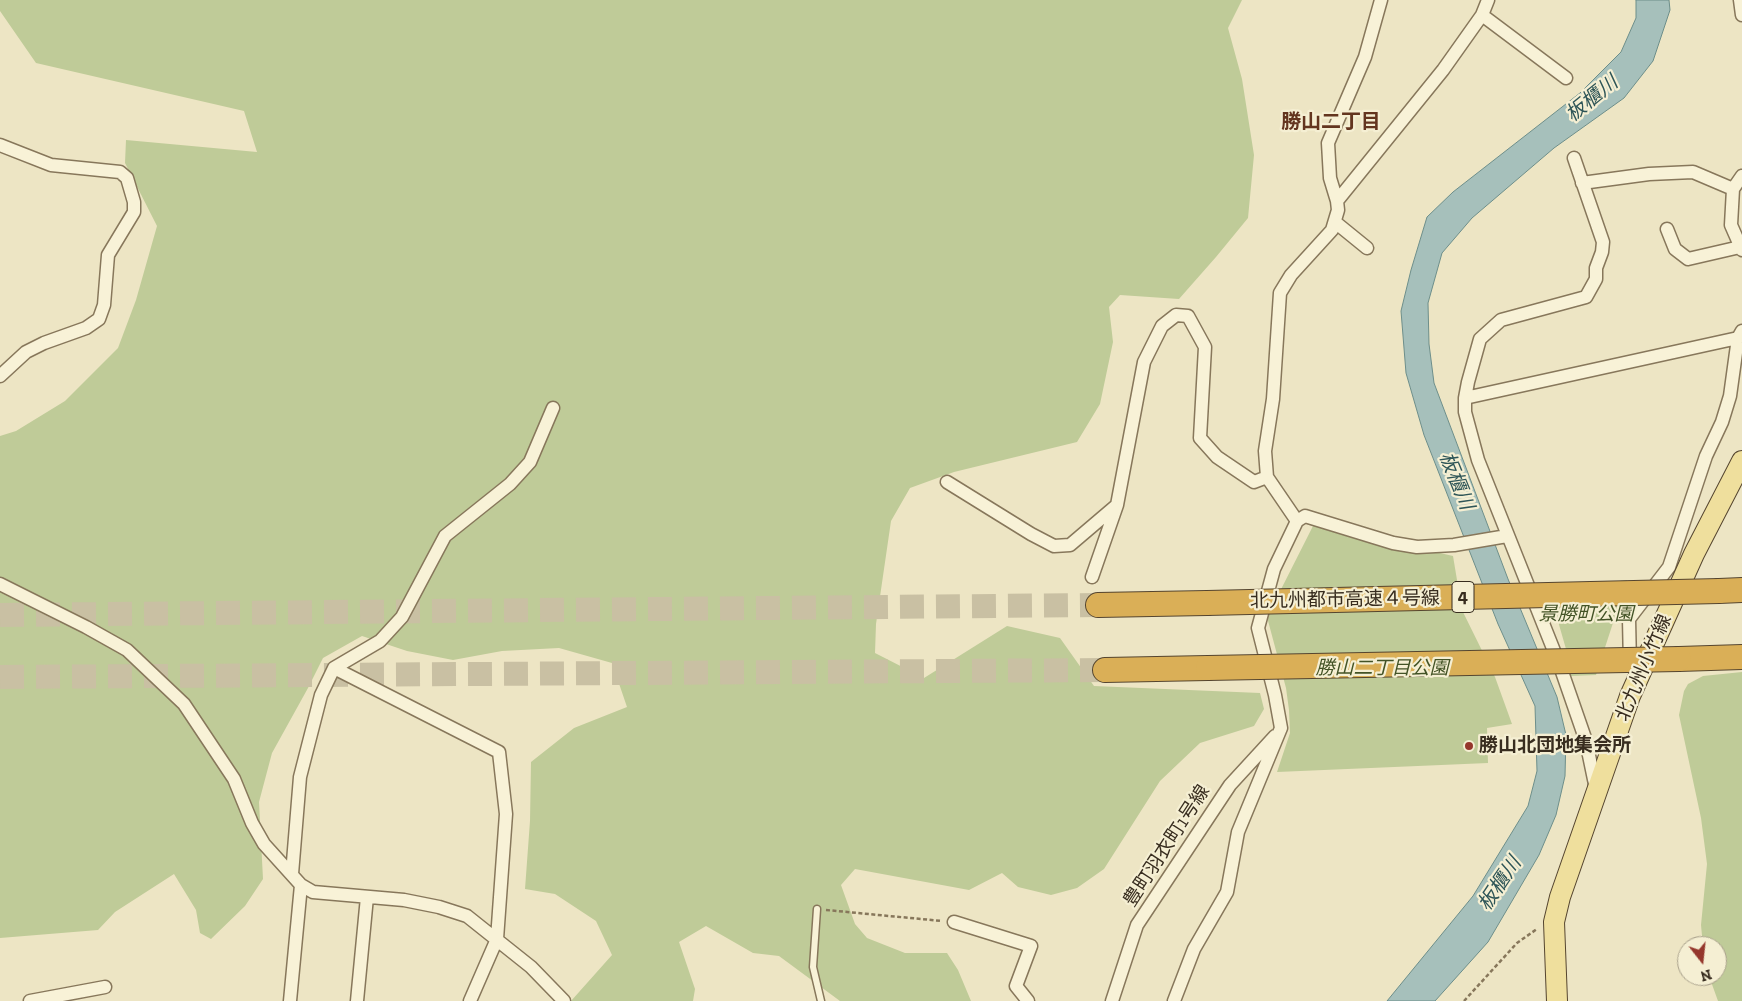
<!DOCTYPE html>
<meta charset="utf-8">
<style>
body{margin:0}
#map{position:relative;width:1742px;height:1001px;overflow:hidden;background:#ede5c4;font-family:"Zilla Slab",serif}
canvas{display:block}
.north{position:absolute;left:1677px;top:936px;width:50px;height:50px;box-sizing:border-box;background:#f5efd3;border:1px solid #a9a18b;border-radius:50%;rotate:164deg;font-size:14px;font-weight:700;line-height:20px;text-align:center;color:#382d1f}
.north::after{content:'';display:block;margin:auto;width:18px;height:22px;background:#95372c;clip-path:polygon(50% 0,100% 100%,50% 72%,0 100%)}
</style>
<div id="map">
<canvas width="1742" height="1001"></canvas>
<div class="north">N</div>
</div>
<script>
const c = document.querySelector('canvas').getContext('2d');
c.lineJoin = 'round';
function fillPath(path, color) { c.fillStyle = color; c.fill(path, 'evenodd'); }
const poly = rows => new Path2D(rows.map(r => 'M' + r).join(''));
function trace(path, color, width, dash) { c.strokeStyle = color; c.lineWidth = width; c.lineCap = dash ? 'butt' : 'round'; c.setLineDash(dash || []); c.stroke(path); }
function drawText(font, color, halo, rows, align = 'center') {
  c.font = font + ' "Zilla Slab","Noto Sans JP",serif'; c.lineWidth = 4.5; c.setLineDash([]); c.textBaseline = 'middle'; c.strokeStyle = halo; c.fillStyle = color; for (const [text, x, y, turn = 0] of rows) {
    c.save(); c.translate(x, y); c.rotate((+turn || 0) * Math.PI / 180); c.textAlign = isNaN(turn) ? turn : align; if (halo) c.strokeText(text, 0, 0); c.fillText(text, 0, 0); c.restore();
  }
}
fillPath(poly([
 [0,0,1242,0,1228,28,1242,79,1254,155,1248,218,1216,257,1179,299,1120,295,1109,307,1113,342,1100,404,1077,442,954,472,910,488,891,521,876,624,875,653,924,678,1007,626,1060,638,1094,686,1260,693,1264,709,1254,726,1200,743,1160,781,1104,869,1077,888,1051,895,1018,887,1002,873,969,890,855,869,841,885,855,924,867,938,905,953,947,953,958,970,971,1001,840,1001,779,956,753,953,706,926,679,942,695,989,693,1001,571,1001,612,955,596,921,555,894,525,889,530,821,531,762,574,728,627,707,612,663,559,648,502,651,453,660,407,651,362,636,323,658,308,688,272,753,259,802,263,879,245,906,211,939,200,933,196,910,174,874,115,912,98,930,0,938,0,436,16,431,65,401,118,348,136,300,157,226,125,163,126,140,257,152,244,111,36,63,0,11],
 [1318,525,1453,556,1462,610,1495,677,1512,724,1487,728,1488,763,1277,772,1290,733,1289,710,1286,688,1267,617,1313,526],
 [1627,580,1596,675,1571,676,1566,649,1549,590],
 [1742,672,1742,1001,1718,1001,1709,976,1717,976,1717,946,1703,946,1701,925,1707,864,1701,818,1679,715,1684,691,1688,684,1703,676]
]), '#bfcb98');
const water = poly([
 [1636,0,1669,0,1670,10,1653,61,1624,98,1554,148,1472,218,1442,253,1428,303,1429,344,1434,383,1508,579,1557,697,1566,735,1565,776,1556,815,1539,855,1488,942,1435,1001,1387,1001,1473,896,1528,806,1537,771,1535,706,1498,624,1424,435,1406,373,1401,311,1411,270,1427,217,1453,192,1580,93,1621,52,1636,18,1636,0]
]);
fillPath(water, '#a6c0bb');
trace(water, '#6d8e8a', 1);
trace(poly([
 [0,615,1098,605],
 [0,677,1105,670]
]), '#c9c0a3', 24, [24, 12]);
const service = poly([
 [817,909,813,967,821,1001]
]);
const minor = poly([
 [1740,0,1742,15],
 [1482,15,1566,78],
 [0,145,51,165,120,172,127,178,134,202,134,212,108,255,104,305,99,319,86,328,44,343,26,352,0,376],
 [1574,158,1603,242,1602,252,1596,268,1596,279,1586,297,1501,320,1480,339,1468,382,1465,398,1465,412,1478,460,1560,666,1586,741,1596,789],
 [1742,176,1733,189,1731,225,1742,250],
 [1582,183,1649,174,1693,172,1733,189],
 [1337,201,1443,70,1482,15,1488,0],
 [1335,222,1367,248],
 [1667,229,1675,249,1688,259,1740,247],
 [1465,398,1738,338],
 [947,482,1031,534,1054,546,1070,545,1117,505],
 [1297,521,1305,516,1393,543,1417,547,1454,545,1507,536],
 [1092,577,1117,505,1144,362,1162,326,1176,315,1188,316,1205,347,1200,438,1217,457,1254,482,1267,477],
 [0,584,86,627,127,650,184,704,234,779,252,823,264,844,301,885,313,892,404,900,439,907,467,916,531,967,564,1001],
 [1630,665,1629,619,1669,567,1706,456,1722,422,1730,396,1738,338,1742,331],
 [334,668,499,752,506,814,497,939,470,1001],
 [292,874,300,777,321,695,334,668,380,641,402,617,445,536,510,484,530,462,553,408],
 [954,922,1031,946,1016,986,1028,1001],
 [30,1001,105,987],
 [290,1001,301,885],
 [357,1001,367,897],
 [1112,1001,1137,925,1230,785,1275,736],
 [1174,1001,1194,949,1227,892,1238,832,1281,728,1275,695,1258,628,1274,569,1297,521,1267,477,1265,451,1273,399,1280,293,1291,275,1332,230,1338,210,1337,201,1330,178,1328,143,1365,57,1381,0]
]);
const primary = poly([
 [1557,1001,1554,922,1560,897,1630,696,1694,554,1742,461]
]);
const motorway = poly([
 [1719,591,1742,590],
 [1098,605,1207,603],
 [1679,659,1742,657],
 [1105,670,1208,668]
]);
trace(service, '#87775b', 9);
trace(minor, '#87775b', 15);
trace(primary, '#55452f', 22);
trace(motorway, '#55452f', 26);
trace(poly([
 [826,910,942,921],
 [1464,1001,1517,943,1537,929]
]), '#87775b', 2.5, [4, 2.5]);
trace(service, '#f8f2d7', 6);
trace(minor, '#f8f2d7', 12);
trace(primary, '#efdf9d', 20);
trace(motorway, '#daaf57', 24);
const motorwayBridge = poly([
 [1207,603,1719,591],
 [1208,668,1679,659]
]);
trace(motorwayBridge, '#55452f', 26, []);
trace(motorwayBridge, '#daaf57', 24);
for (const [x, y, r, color] of [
 [1469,746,5,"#95372c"]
]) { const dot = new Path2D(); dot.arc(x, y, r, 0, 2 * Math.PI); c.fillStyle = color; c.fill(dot); trace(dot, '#f5efd3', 2); }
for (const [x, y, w] of [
 [1463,597,22]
]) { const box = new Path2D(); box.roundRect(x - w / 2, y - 15.5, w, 31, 4); c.fillStyle = '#f5efd3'; c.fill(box); trace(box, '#382d1f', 1); }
drawText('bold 18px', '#382d1f', null, [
 ["4",1463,597]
]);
drawText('19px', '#382d1f', '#f5efd3', [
 ["北九州都市高速４号線",1345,600,-1],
 ["北九州小竹線",1644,668,-67],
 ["豊町羽衣町1号線",1167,846,-57]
]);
drawText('italic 19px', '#435326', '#f5efd3', [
 ["景勝町公園",1586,615],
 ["勝山二丁目公園",1382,669]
]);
drawText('bold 19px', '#382d1f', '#f5efd3', [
 ["勝山北団地集会所",1479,746]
], 'left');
drawText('italic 20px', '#2e5557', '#f5efd3', [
 ["板櫃川",1592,99,-39],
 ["板櫃川",1456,481,68],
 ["板櫃川",1500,884,-56]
]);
drawText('bold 20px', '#63351f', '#f5efd3', [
 ["勝山二丁目",1331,122]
]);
</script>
